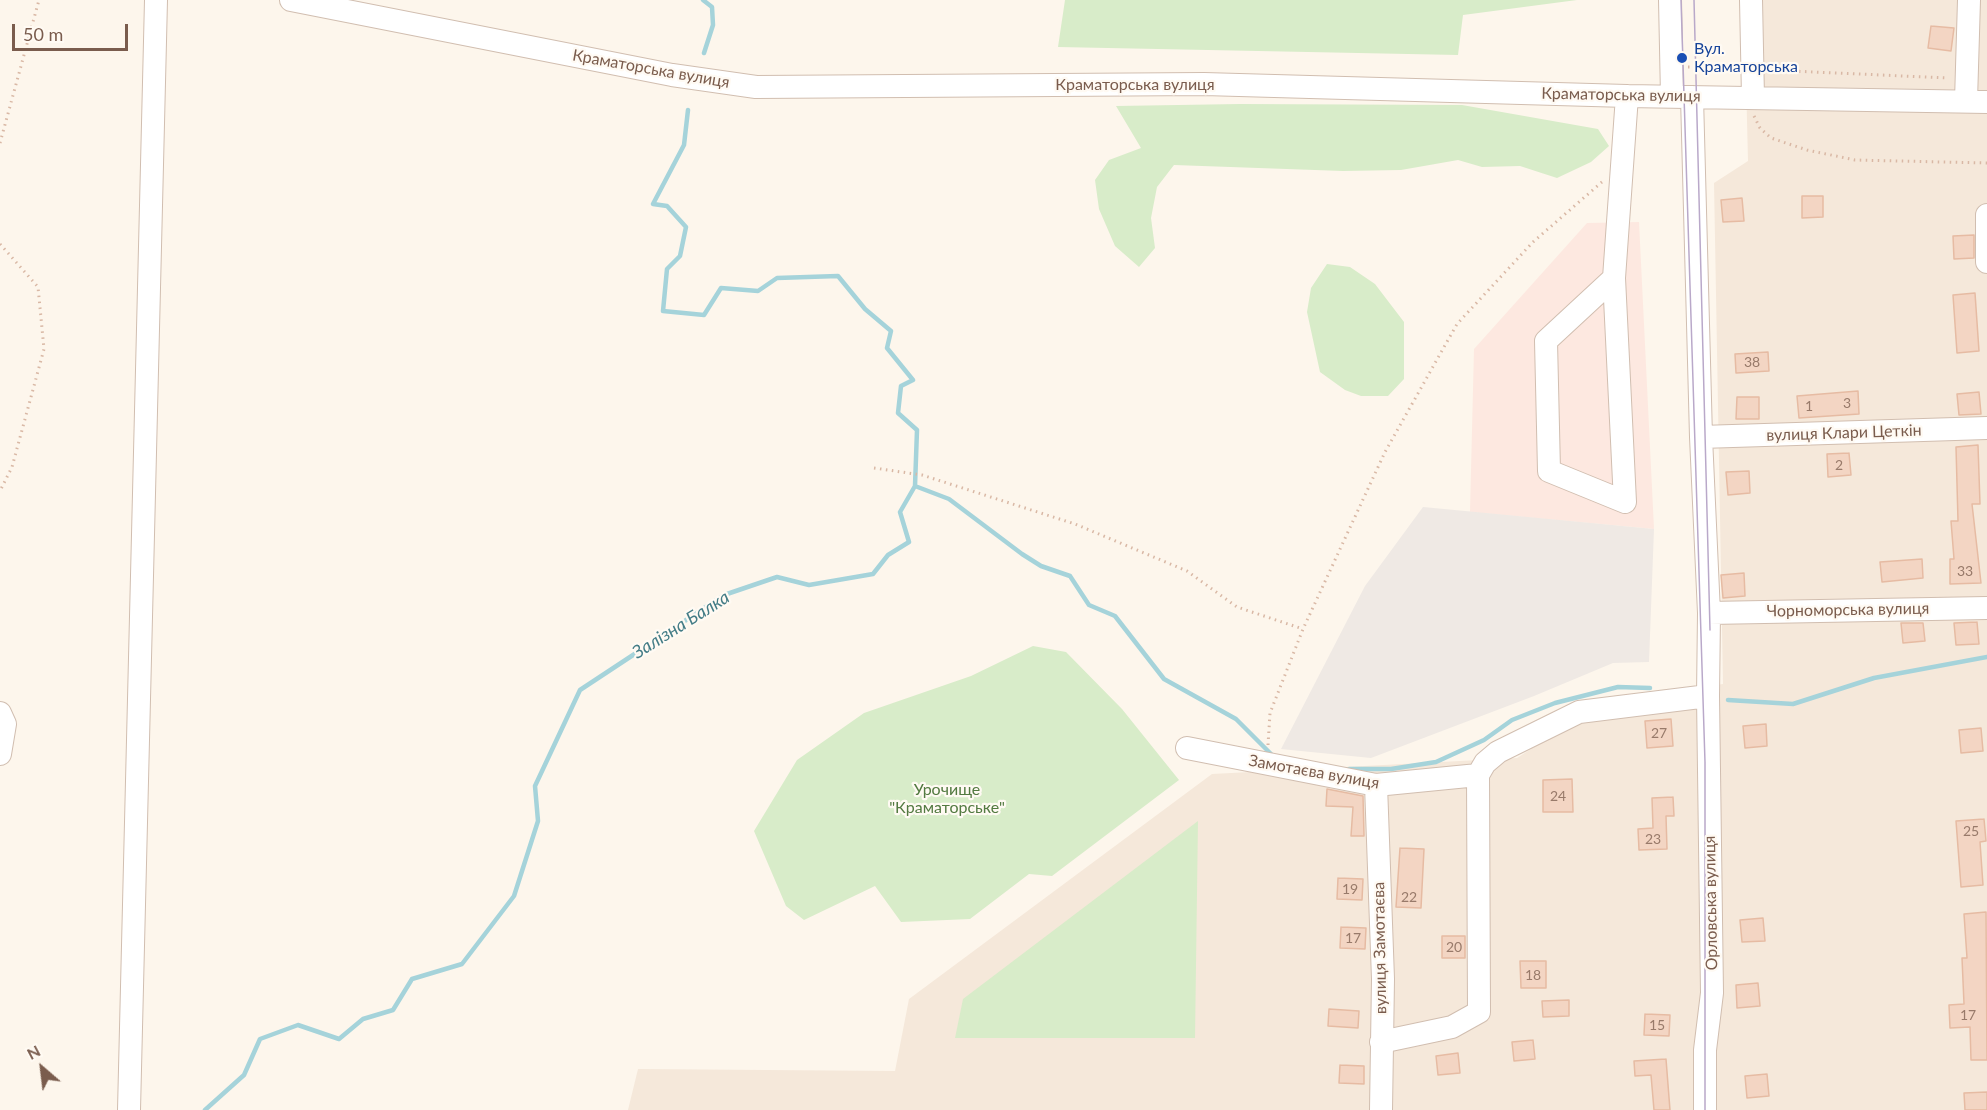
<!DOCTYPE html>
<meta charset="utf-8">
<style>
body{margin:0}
#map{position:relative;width:1987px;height:1110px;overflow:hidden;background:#fdf6ec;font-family:Lato,sans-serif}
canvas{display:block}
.north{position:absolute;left:12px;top:1038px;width:60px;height:60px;-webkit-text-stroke:4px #fffaf3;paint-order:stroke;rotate:332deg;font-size:16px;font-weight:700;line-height:24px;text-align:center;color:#7a5c4d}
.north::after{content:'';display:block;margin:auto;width:21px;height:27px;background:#7a5c4d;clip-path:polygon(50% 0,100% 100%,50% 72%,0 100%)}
.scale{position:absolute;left:12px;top:24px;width:116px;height:27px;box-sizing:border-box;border:3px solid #7a5c4d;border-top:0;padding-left:8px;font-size:18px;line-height:21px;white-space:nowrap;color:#7a5c4d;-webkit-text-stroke:4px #fffaf3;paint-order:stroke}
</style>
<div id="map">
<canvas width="1987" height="1110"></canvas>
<div class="north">N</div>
<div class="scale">50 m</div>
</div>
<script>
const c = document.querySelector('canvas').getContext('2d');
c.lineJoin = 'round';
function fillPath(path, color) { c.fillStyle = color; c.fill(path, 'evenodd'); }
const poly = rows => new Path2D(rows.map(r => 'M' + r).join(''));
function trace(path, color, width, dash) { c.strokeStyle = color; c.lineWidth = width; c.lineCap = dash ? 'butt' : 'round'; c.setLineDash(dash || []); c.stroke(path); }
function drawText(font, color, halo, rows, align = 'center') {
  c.font = font + ' Lato,sans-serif'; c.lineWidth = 4.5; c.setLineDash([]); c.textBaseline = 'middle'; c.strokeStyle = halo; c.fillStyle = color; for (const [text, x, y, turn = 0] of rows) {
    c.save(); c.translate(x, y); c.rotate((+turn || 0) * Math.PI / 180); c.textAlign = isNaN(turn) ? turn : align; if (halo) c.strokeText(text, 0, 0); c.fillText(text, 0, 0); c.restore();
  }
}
fillPath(poly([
 [1744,0,1987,0,1987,1110,628,1110,638,1069,895,1071,909,999,1212,774,1517,758,1610,698,1723,684,1714,183,1748,161]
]), '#f5e8da');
fillPath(poly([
 [1639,222,1654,529,1470,512,1474,349,1587,223]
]), '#fde8e0');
fillPath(poly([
 [1423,507,1654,529,1649,662,1613,663,1534,696,1371,758,1281,749,1365,586]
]), '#efe9e4');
fillPath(poly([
 [1065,0,1577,0,1463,15,1458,55,1058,47],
 [1240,104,1462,105,1598,129,1609,146,1591,162,1557,178,1520,166,1482,167,1458,160,1401,170,1343,171,1174,165,1157,187,1151,218,1155,248,1139,267,1115,246,1099,209,1095,180,1109,160,1141,148,1116,106],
 [1327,264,1350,267,1375,284,1404,322,1404,379,1388,396,1361,396,1345,390,1320,372,1307,312,1311,288],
 [1033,646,1066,652,1122,709,1179,780,1052,876,1029,874,970,919,901,922,875,886,804,920,786,906,754,831,797,760,864,713,971,676],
 [1198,821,1195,1038,955,1038,963,999]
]), '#d8ecc9');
trace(poly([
 [703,0,712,7,713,25,704,53],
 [915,486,949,499,1022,554,1041,566,1070,576,1089,605,1115,616,1164,679,1236,719,1273,756],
 [1728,700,1793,704,1874,678,1987,657],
 [1349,769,1391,769,1436,762,1484,740,1512,720,1555,703,1618,687,1650,688],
 [205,1110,244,1075,260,1039,298,1025,339,1039,363,1019,393,1010,412,979,462,964,514,896,538,821,535,786,580,690,724,595,777,577,809,585,873,574,888,555,909,542,900,512,915,486,917,430,898,413,901,386,913,380,887,348,891,331,865,309,838,276,777,278,758,291,721,288,704,315,663,311,667,269,680,256,686,227,667,206,653,204,684,145,688,110]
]), '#a5d3da', 4.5);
const building = poly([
 [1931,26,1954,28,1951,51,1928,48,1931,26],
 [1802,196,1823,196,1823,217,1802,218,1802,196],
 [1742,198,1744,221,1723,222,1721,200,1742,198],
 [1974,235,1974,258,1954,259,1953,236,1974,235],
 [1975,293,1979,351,1957,353,1953,295,1975,293],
 [1768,352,1769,371,1736,373,1735,354,1768,352],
 [1858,391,1859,414,1799,418,1797,396,1858,391],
 [1979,392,1981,414,1959,415,1957,394,1979,392],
 [1737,397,1759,397,1759,419,1736,419,1737,397],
 [1978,445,1980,504,1972,504,1981,583,1950,584,1950,559,1954,559,1951,521,1958,521,1956,447,1978,445],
 [1849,453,1851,475,1828,477,1827,454,1849,453],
 [1749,471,1750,493,1728,495,1726,472,1749,471],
 [1922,559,1923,578,1882,582,1880,562,1922,559],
 [1744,573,1745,596,1723,598,1721,575,1744,573],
 [1977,622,1979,644,1956,645,1954,623,1977,622],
 [1901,623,1923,623,1925,641,1903,643,1901,623],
 [1671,719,1673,746,1647,748,1645,721,1671,719],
 [1766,724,1767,746,1745,748,1743,726,1766,724],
 [1981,728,1983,751,1961,753,1959,730,1981,728],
 [1572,779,1573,812,1543,812,1543,780,1572,779],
 [1327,789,1363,796,1364,836,1351,836,1353,807,1326,806,1327,789],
 [1673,797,1674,816,1666,816,1667,849,1639,850,1638,829,1653,828,1652,798,1673,797],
 [1984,819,1986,841,1980,842,1983,885,1961,887,1956,821,1984,819],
 [1400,848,1424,849,1421,908,1396,907,1400,848],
 [1338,878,1363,879,1362,900,1337,899,1338,878],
 [1986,912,1987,1060,1971,1060,1970,1027,1950,1028,1949,1005,1964,1004,1962,958,1967,958,1964,914,1986,912],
 [1763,918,1765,941,1742,942,1740,920,1763,918],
 [1341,927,1366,928,1365,949,1340,948,1341,927],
 [1442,936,1465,936,1465,958,1442,958,1442,936],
 [1520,961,1546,961,1546,988,1521,988,1520,961],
 [1758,983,1760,1006,1737,1008,1736,985,1758,983],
 [1569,1000,1569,1016,1543,1017,1542,1001,1569,1000],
 [1329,1009,1359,1011,1358,1028,1328,1026,1329,1009],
 [1645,1014,1670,1015,1669,1036,1644,1035,1645,1014],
 [1533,1040,1535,1059,1514,1061,1512,1042,1533,1040],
 [1458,1053,1460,1073,1438,1075,1436,1056,1458,1053],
 [1666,1059,1670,1110,1654,1110,1651,1075,1635,1076,1634,1061,1666,1059],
 [1340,1065,1364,1066,1364,1084,1339,1083,1340,1065],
 [1767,1074,1769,1096,1747,1098,1745,1076,1767,1074],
 [1987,1092,1987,1110,1965,1110,1964,1093,1987,1092]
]);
fillPath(building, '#f3d5c3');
trace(building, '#e6bba3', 1.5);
const minor = poly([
 [291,0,672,75,756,87,1204,84,1627,96,1987,102],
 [1670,0,1672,96],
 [1751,0,1753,97],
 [1692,97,1701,437,1709,613,1708,696,1712,993,1705,1050,1705,1110],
 [1966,101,1969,0],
 [1987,215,1987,262],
 [1614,278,1546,341,1549,471,1625,502,1614,278,1627,96],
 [1701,437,1987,428],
 [1709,613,1987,608],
 [0,713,5,724,0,754],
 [1187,748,1376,785,1478,775,1485,763,1498,752,1579,712,1708,696],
 [1376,785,1383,979,1381,1110],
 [1381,1042,1452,1027,1479,1012,1478,775],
 [129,1110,156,0]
]);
trace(minor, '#d1beb0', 24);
trace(poly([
 [1688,67,1735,68],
 [1769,70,1948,78],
 [1754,116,1760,128,1771,138,1807,150,1855,160,1987,163],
 [0,143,39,0],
 [0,244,38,287,44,349,12,467,0,491],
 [874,468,922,475,1075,524,1187,571,1237,607,1303,629],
 [1268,745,1270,713,1303,629,1385,452,1457,324,1533,242,1602,182]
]), '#d9b8a5', 3, [1.5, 4.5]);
trace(minor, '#fff', 22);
trace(poly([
 [1681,0,1705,762,1705,1110],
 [1694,0,1710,630]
]), '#b9a8c9', 1.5);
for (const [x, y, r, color] of [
 [1682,58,6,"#1a4fb4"]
]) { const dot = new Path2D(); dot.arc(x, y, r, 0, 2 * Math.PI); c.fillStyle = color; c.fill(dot); trace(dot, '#fffaf3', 2); }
drawText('14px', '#987a6a', null, [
 ["38",1752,362],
 ["3",1847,403],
 ["1",1809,406],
 ["2",1839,465],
 ["33",1965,571],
 ["27",1659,733],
 ["24",1558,796],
 ["25",1971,831],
 ["23",1653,839],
 ["19",1350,889],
 ["22",1409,897],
 ["17",1353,938],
 ["20",1454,947],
 ["18",1533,975],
 ["17",1968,1015],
 ["15",1657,1025]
]);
drawText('16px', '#164399', '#fffaf3', [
 ["Вул.",1694,49],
 ["Краматорська",1694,67]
], 'left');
drawText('16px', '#7a5c4d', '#fffaf3', [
 ["Краматорська вулиця",651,69,10],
 ["Краматорська вулиця",1135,85],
 ["Краматорська вулиця",1621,95,1],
 ["вулиця Клари Цеткін",1844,433,-2],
 ["Чорноморська вулиця",1848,610,-1],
 ["Замотаєва вулиця",1314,772,10],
 ["Орловська вулиця",1711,903,-91],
 ["вулиця Замотаєва",1380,948,-91]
]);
drawText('16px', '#537a41', '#fffaf3', [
 ["Урочище",947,790],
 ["\"Краматорське\"",947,808]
]);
drawText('italic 18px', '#437c86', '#fffaf3', [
 ["Залізна Балка",681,625,-32]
]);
</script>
